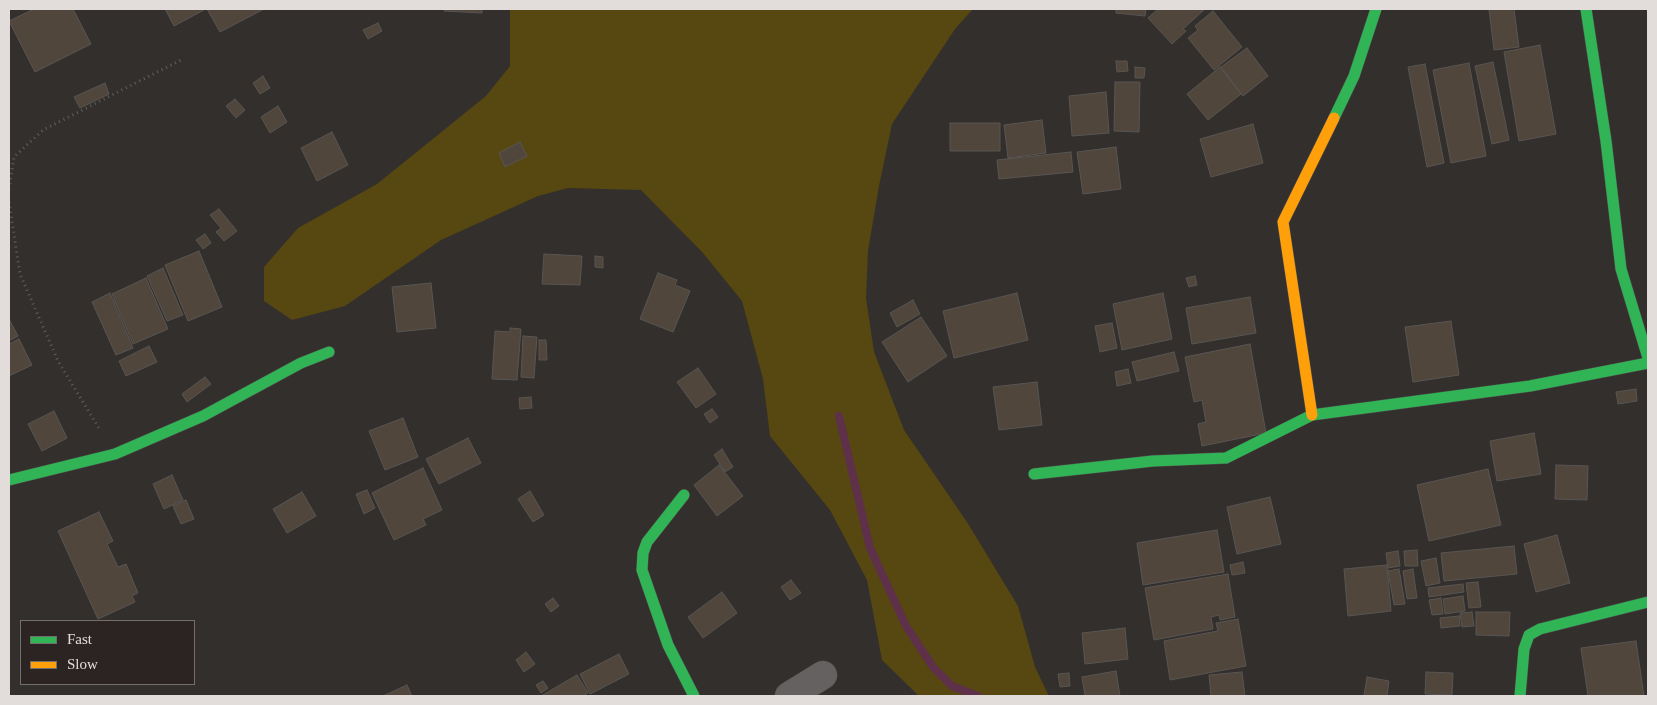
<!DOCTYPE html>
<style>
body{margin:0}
#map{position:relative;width:1657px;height:705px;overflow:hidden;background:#332f2d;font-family:"Times New Roman",serif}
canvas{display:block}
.frame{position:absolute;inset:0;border:10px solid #e2dddb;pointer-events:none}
.legend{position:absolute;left:20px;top:620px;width:175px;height:65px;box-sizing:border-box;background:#2b2422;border:1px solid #746e6c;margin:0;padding:6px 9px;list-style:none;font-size:15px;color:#e2dddb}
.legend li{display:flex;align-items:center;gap:10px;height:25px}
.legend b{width:25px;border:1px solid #746e6c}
</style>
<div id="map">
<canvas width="1657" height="705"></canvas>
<div class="frame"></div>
<ul class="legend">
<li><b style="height:6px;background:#30b455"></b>Fast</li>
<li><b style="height:6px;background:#ff9f0a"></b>Slow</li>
</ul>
</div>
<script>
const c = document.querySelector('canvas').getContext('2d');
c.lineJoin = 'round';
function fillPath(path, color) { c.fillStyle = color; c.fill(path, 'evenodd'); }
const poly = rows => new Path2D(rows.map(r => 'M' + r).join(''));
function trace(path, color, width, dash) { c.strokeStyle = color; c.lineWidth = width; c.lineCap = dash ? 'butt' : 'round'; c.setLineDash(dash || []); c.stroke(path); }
fillPath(poly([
 [510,9,973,9,955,29,892,124,879,186,868,251,866,298,874,352,904,430,967,522,1018,606,1035,667,1049,696,919,696,882,660,867,580,830,510,770,436,763,379,742,301,703,253,641,190,568,188,538,196,441,240,345,306,292,320,264,301,264,267,298,228,377,184,486,96,510,66]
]), '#564810');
trace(poly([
 [839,416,870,548,906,626,933,667,952,686,978,696]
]), '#5f304a', 8);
const building = poly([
 [34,9,73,9,91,44,35,72,9,21,34,9],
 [165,9,203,9,204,10,174,26,165,9],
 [207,9,264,9,220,32,207,9],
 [444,9,482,9,482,13,444,11,444,9],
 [1116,9,1146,9,1145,16,1116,13,1116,9],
 [1158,9,1205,9,1183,29,1186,31,1172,44,1148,18,1158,9],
 [1489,9,1514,9,1519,47,1494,50,1489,9],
 [1213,11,1242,47,1214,70,1188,38,1198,30,1195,26,1213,11],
 [378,23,382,31,368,39,363,30,378,23],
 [1540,45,1556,134,1519,141,1504,52,1540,45],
 [1247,48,1268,76,1243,96,1221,67,1247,48],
 [1116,61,1127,61,1128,71,1117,72,1116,61],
 [1493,62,1509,140,1492,144,1475,66,1493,62],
 [1469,63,1486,156,1451,163,1433,70,1469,63],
 [1425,64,1444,163,1427,167,1408,67,1425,64],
 [1135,67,1145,68,1144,78,1135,78,1135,67],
 [1220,67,1241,94,1208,120,1187,94,1220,67],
 [263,76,270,88,260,94,253,83,263,76],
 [1115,82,1140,82,1139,132,1114,131,1115,82],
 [105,83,109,94,80,108,74,97,105,83],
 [1106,92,1109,133,1072,136,1069,96,1106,92],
 [235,99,245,110,236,118,226,106,235,99],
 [278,106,287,122,270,133,261,117,278,106],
 [1042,120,1046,153,1008,158,1004,125,1042,120],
 [950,123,1000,123,1000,151,950,151,950,123],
 [1253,124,1263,163,1211,177,1200,139,1253,124],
 [332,132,348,165,317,181,301,148,332,132],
 [520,142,527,156,505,167,499,153,520,142],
 [1116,147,1121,189,1083,194,1077,152,1116,147],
 [1071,152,1073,172,999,179,997,160,1071,152],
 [219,209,237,231,224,241,216,232,221,228,210,215,219,209],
 [205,234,211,243,203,249,196,240,205,234],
 [199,251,222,307,188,321,165,265,199,251],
 [544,254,582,256,580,285,542,284,544,254],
 [595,256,603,257,603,268,595,267,595,256],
 [163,268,183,315,167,321,147,276,163,268],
 [658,273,677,280,675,285,690,291,673,332,640,319,658,273],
 [1195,276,1197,285,1189,287,1186,278,1195,276],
 [146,278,168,329,133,344,112,294,146,278],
 [431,283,436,328,397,332,392,287,431,283],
 [110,293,133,348,116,355,92,302,110,293],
 [1017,293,1028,340,954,358,943,311,1017,293],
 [1163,293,1172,339,1122,350,1113,304,1163,293],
 [1250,297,1256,333,1192,344,1186,308,1250,297],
 [913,300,920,314,897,327,890,313,913,300],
 [921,317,947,356,908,382,882,342,921,317],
 [9,319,18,336,9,341,9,319],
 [1451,321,1459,375,1413,382,1405,327,1451,321],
 [1112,323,1117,348,1100,352,1095,326,1112,323],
 [510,328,521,329,517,380,492,379,495,331,510,332,510,328],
 [523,336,537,337,534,378,521,377,523,336],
 [19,339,32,365,9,376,9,344,19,339],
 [539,340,546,340,547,360,539,360,539,340],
 [1250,344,1266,433,1202,446,1198,424,1206,422,1202,400,1194,402,1185,357,1250,344],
 [149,346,157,362,126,376,119,361,149,346],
 [1174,352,1179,371,1137,381,1132,362,1174,352],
 [698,368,716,394,696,408,677,382,698,368],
 [1128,369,1131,383,1117,386,1115,372,1128,369],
 [205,377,211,384,187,402,182,394,205,377],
 [1037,382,1042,425,999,430,993,387,1037,382],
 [1636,389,1637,401,1618,404,1616,392,1636,389],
 [531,397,532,408,520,409,519,398,531,397],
 [712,409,718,417,710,423,704,414,712,409],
 [54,411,67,438,42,451,28,424,54,411],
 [403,418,418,457,385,470,369,431,403,418],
 [1534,433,1541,474,1497,481,1490,441,1534,433],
 [468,438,481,463,439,484,426,459,468,438],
 [722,449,733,467,725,472,714,455,722,449],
 [719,465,743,496,717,516,694,485,719,465],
 [1556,465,1588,466,1587,500,1555,499,1556,465],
 [423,468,442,510,423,519,426,525,394,540,372,493,423,468],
 [1488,469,1501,525,1429,541,1417,485,1488,469],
 [172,475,183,500,164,509,153,484,172,475],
 [367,490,375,508,364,514,356,494,367,490],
 [530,491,544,515,533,522,518,499,530,491],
 [302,492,316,516,287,533,273,509,302,492],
 [1270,497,1281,544,1237,554,1227,507,1270,497],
 [186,500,194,519,181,524,173,506,186,500],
 [99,512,113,541,107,544,118,567,126,564,138,593,132,596,135,602,98,619,58,531,99,512],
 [1217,530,1224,572,1143,585,1137,543,1217,530],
 [1557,535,1570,583,1536,592,1524,544,1557,535],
 [1514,546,1517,574,1444,581,1441,553,1514,546],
 [1417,550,1418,566,1405,566,1404,551,1417,550],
 [1398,551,1400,566,1388,568,1386,553,1398,551],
 [1436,558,1440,583,1426,586,1421,561,1436,558],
 [1243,562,1245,573,1232,575,1230,565,1243,562],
 [1387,565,1391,611,1348,616,1344,569,1387,565],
 [1399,569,1405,604,1394,605,1388,571,1399,569],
 [1413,569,1417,598,1407,599,1403,571,1413,569],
 [1228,574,1235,617,1220,620,1219,615,1211,617,1213,629,1154,640,1145,588,1228,574],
 [791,580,801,593,790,600,781,587,791,580],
 [1478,582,1481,607,1469,608,1466,583,1478,582],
 [1463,584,1464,592,1429,597,1428,588,1463,584],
 [722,592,737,613,703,638,688,617,722,592],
 [1463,596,1465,611,1445,614,1443,599,1463,596],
 [553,598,559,606,551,612,545,604,553,598],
 [1441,598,1443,614,1432,615,1429,600,1441,598],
 [1472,612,1474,626,1462,627,1460,613,1472,612],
 [1476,612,1510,612,1509,636,1476,635,1476,612],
 [1459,616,1460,626,1441,628,1440,618,1459,616],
 [1238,619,1246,666,1170,680,1164,641,1218,631,1216,623,1238,619],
 [1125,628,1128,659,1085,664,1082,633,1125,628],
 [1636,641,1644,696,1588,696,1581,648,1636,641],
 [526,652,535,664,524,672,516,660,526,652],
 [619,654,629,674,590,694,580,674,619,654],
 [1116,671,1120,696,1085,696,1082,677,1116,671],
 [1242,672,1245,696,1211,696,1209,675,1242,672],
 [1426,672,1453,673,1452,695,1425,694,1426,672],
 [1069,673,1070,686,1060,687,1058,674,1069,673],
 [577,675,588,693,583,696,541,696,577,675],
 [1367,677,1389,681,1387,696,1364,696,1367,677],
 [543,681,548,688,541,693,536,685,543,681],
 [407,685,412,696,383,696,407,685]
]);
fillPath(building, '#50463c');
trace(building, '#585553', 1);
const street = poly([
 [789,696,823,675]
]);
const fast = poly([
 [1586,9,1606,141,1621,269,1648,358],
 [1334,118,1354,76,1376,9],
 [1034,474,1153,461,1226,458,1312,415,1530,386,1648,363],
 [9,480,115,454,203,416,301,363,329,352],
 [684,495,647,542,643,553,642,570,668,645,694,696],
 [1520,696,1524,649,1529,635,1540,629,1648,602]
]);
const slow = poly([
 [1312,415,1283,222,1334,118]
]);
trace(street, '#4e4b4a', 29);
trace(fast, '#4e4b4a', 12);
trace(slow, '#4e4b4a', 12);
trace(poly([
 [9,189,14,157,43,130,181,60],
 [9,202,20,274,58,361,100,430]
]), '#615f5e', 3, [1, 4]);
trace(street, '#646160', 28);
trace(fast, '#30b455', 11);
trace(slow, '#ff9f0a', 11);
</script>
